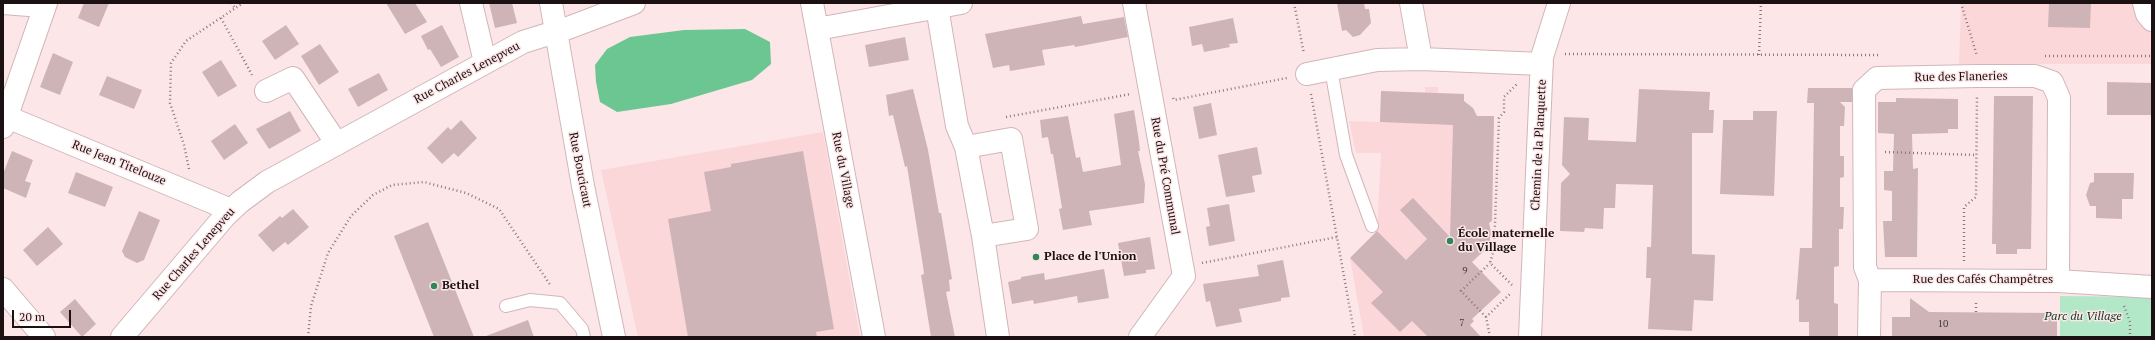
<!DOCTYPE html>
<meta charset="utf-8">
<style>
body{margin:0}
#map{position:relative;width:2155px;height:340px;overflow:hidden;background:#fde6e8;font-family:"PT Serif",serif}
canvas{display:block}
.frame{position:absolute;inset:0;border:4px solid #1b1112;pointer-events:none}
.scale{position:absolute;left:12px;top:310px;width:59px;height:18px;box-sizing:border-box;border:2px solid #1b1112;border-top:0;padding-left:5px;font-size:12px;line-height:14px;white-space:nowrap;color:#1b1112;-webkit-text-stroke:3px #fde6e8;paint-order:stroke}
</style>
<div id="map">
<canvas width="2155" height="340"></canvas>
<div class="frame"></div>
<div class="scale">20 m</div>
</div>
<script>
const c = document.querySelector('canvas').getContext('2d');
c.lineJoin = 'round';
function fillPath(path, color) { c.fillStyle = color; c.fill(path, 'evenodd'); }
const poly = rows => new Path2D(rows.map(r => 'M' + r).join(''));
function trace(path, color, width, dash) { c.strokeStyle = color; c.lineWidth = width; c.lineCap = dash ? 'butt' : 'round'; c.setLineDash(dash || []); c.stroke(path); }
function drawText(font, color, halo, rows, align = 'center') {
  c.font = font + ' "PT Serif",serif'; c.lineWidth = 3; c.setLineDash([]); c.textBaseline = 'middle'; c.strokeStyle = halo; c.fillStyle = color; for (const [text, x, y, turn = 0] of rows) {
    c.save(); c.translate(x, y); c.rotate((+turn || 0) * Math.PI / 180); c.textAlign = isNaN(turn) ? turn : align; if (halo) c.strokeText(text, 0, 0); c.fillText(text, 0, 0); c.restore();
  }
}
fillPath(poly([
 [1961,3,2152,3,2152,64,1959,64],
 [1425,87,1438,87,1438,93,1464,94,1464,104,1475,116,1494,116,1492,221,1487,224,1491,232,1487,241,1491,245,1470,264,1463,309,1474,321,1470,325,1481,337,1364,337,1350,258,1377,231,1381,153,1356,153,1349,121,1380,122,1381,91,1425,93],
 [823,132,860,337,638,337,601,170]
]), '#fcd7da');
fillPath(poly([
 [2060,296,2152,297,2152,337,2060,337]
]), '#b2e8c7');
fillPath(poly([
 [745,29,770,42,771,64,752,80,671,104,617,112,600,102,596,82,595,65,607,49,630,37,684,30]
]), '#6bc692');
fillPath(poly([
 [84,3,109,3,99,27,78,18],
 [386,3,415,3,427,22,405,34],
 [489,3,512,3,517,23,495,28],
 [1337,3,1364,3,1365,9,1369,9,1371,23,1360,35,1353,37,1346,30,1342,31],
 [2049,3,2091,3,2090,28,2048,27],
 [1081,16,1083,24,1124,17,1128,37,1075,47,1074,45,1042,50,1045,65,1010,71,1009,65,993,68,985,34],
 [1233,18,1238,43,1229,44,1230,47,1204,52,1202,44,1192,46,1189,27],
 [286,25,299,44,275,60,262,41],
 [442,25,459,57,441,67,430,49,428,50,421,36],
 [905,37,909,60,869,67,865,45],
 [320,44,339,72,319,85,301,56],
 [53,53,73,62,60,95,40,87],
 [221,60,237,86,218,97,202,72],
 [379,73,388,90,358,107,348,89],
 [107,76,142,90,134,109,99,95],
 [2107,82,2152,83,2152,115,2107,115],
 [1808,88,1852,88,1852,102,1840,102,1845,107,1844,126,1840,126,1840,156,1844,156,1844,177,1840,178,1840,207,1844,207,1843,229,1839,229,1839,266,1834,267,1834,303,1838,304,1838,337,1809,337,1809,322,1799,322,1799,299,1796,300,1800,248,1812,248,1814,103,1807,103],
 [913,89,928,150,939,213,941,213,952,279,949,280,950,291,946,292,955,337,931,337,921,275,924,274,923,266,907,166,905,167,893,115,889,116,886,95],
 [1639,89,1710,92,1709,110,1714,110,1713,133,1692,133,1692,254,1715,255,1713,301,1694,300,1692,331,1648,329,1651,278,1646,278,1647,247,1651,247,1653,185,1616,184,1615,208,1604,208,1603,229,1585,228,1584,232,1560,231,1561,183,1570,174,1562,165,1564,117,1589,118,1588,140,1636,142],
 [1381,91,1464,94,1464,101,1473,108,1477,116,1494,116,1492,221,1489,223,1491,232,1489,246,1472,262,1501,292,1472,319,1474,321,1470,325,1481,337,1428,337,1412,321,1400,332,1371,303,1383,292,1350,258,1377,231,1406,260,1427,239,1400,210,1413,198,1450,237,1453,125,1380,122],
 [1994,96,2033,96,2031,249,2017,249,2017,254,1996,254,1996,244,1992,244],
 [1896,98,1958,99,1958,129,1948,129,1948,133,1912,134,1913,169,1918,168,1917,257,1885,257,1883,221,1892,221,1892,191,1884,190,1884,171,1893,171,1894,134,1878,133,1878,102,1896,102],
 [1211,103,1217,135,1199,139,1193,107],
 [1134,110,1139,141,1140,151,1138,151,1145,184,1144,203,1089,211,1092,225,1063,230,1059,209,1062,208,1053,154,1051,154,1048,137,1042,138,1040,120,1068,116,1076,158,1080,157,1083,172,1121,165,1114,114],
 [290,111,301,131,269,149,256,129],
 [1753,111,1777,111,1774,196,1720,194,1723,120,1753,120],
 [461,120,477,138,458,157,454,153,442,164,427,148,448,127,451,130],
 [235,124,248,143,224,160,211,141],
 [1257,147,1262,174,1252,176,1255,192,1226,197,1218,155],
 [12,151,33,160,25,181,31,183,26,198,3,188,3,174],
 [803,151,834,329,816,332,817,337,688,337,668,219,711,211,704,172,731,167,731,164],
 [76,172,113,187,105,207,68,193],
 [2094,173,2134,173,2133,199,2122,199,2122,219,2096,218,2096,206,2090,206,2086,195,2090,183,2094,182],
 [1229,204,1235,241,1209,246,1206,227,1210,226,1207,208],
 [293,209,309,227,288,245,285,242,273,252,258,235,280,216,282,218],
 [139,211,160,220,144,260,137,263,125,257,122,251],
 [428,222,474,337,434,337,394,236],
 [48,227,63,244,37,266,23,250],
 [1150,237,1155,269,1146,270,1146,273,1124,276,1118,243],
 [1283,260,1290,297,1281,298,1281,301,1239,309,1242,322,1216,327,1210,301,1206,302,1203,284,1259,276,1257,265],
 [1104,269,1109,298,1078,303,1077,296,1034,304,1033,300,1012,304,1008,282,1021,279,1021,277,1044,273,1045,280],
 [1910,298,1929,312,2057,313,2057,337,1892,337,1892,317,1910,317],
 [75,299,96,324,82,337,60,312],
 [528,320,534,337,486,337,486,336]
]), '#ceb4b6');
const lane = poly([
 [3,8,29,10,44,9],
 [1331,69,1346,155,1372,226],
 [506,306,530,300,560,303,582,329,584,337]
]);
const street = poly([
 [471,3,485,62],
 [551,3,583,186,614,337],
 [812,3,874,337],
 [1134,3,1184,276,1140,337],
 [1411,3,1421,59],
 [2144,3,2147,14,2152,20],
 [937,7,957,126,966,147,983,236,998,337],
 [817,29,961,3],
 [1307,74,1377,60,1421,59,1542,64],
 [266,91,293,78,337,144],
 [7,117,231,210],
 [3,127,46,3],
 [966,147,1011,139,1027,229,983,236],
 [1870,280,1865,267,1864,90,1877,78,1977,76,2035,76,2052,82,2059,98,2058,281],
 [3,289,44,337],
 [122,337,225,216,240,202,267,182,523,42,568,28,634,3],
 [1530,337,1542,57,1559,3],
 [1869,337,1870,280,2058,281,2152,287]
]);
trace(lane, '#d1b6b9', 14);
trace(street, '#d1b6b9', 24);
trace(poly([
 [231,3,235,8],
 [1294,3,1304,54],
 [1961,3,1977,56],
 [221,18,252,75],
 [1565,54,1878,55],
 [1759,55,1761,3],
 [2045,56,2152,56],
 [1311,94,1355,337],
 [1173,98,1174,100,1287,78],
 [1006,117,1131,94],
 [1885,152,1976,155],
 [189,169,184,145,170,103,171,63,186,41,243,3],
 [1964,261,1964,207,1976,197,1977,97],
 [1202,263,1337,237],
 [1512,285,1490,263,1494,249,1499,118,1504,112,1504,97,1517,84],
 [2124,306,2130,322,2130,337],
 [1976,312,1976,300],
 [1486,317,1461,291,1490,263],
 [308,337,311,306,328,253,351,216,373,195,392,185,424,182,466,193,499,209,551,286],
 [1490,337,1486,317,1510,294]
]), '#8a797b', 2.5, [1, 3]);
trace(lane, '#fff', 12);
trace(street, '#fff', 22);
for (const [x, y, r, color] of [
 [1450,241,4,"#308659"],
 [1036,257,4,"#308659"],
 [434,286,4,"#308659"]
]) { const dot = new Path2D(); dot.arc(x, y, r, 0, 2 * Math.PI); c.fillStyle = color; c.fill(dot); trace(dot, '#fde6e8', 1.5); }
drawText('10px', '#483a3b', null, [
 ["9",1465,271],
 ["7",1462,323],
 ["10",1943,324]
]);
drawText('12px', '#1b1112', '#fde6e8', [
 ["Rue Charles Lenepveu",467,73,-28],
 ["Rue des Flaneries",1961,77,-1],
 ["Chemin de la Planquette",1539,145,-87],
 ["Rue Jean Titelouze",119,163,22],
 ["Rue Boucicaut",580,170,79],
 ["Rue du Village",843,170,79],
 ["Rue du Pré Communal",1165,176,80],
 ["Rue Charles Lenepveu",194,254,-49],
 ["Rue des Cafés Champêtres",1983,280]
]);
drawText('bold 12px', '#1b1112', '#fde6e8', [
 ["École maternelle",1458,234],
 ["du Village",1458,248],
 ["Place de l'Union",1044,257],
 ["Bethel",442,286]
], 'left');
drawText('italic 12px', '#0f3722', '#fde6e8', [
 ["Parc du Village",2083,317]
]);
</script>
